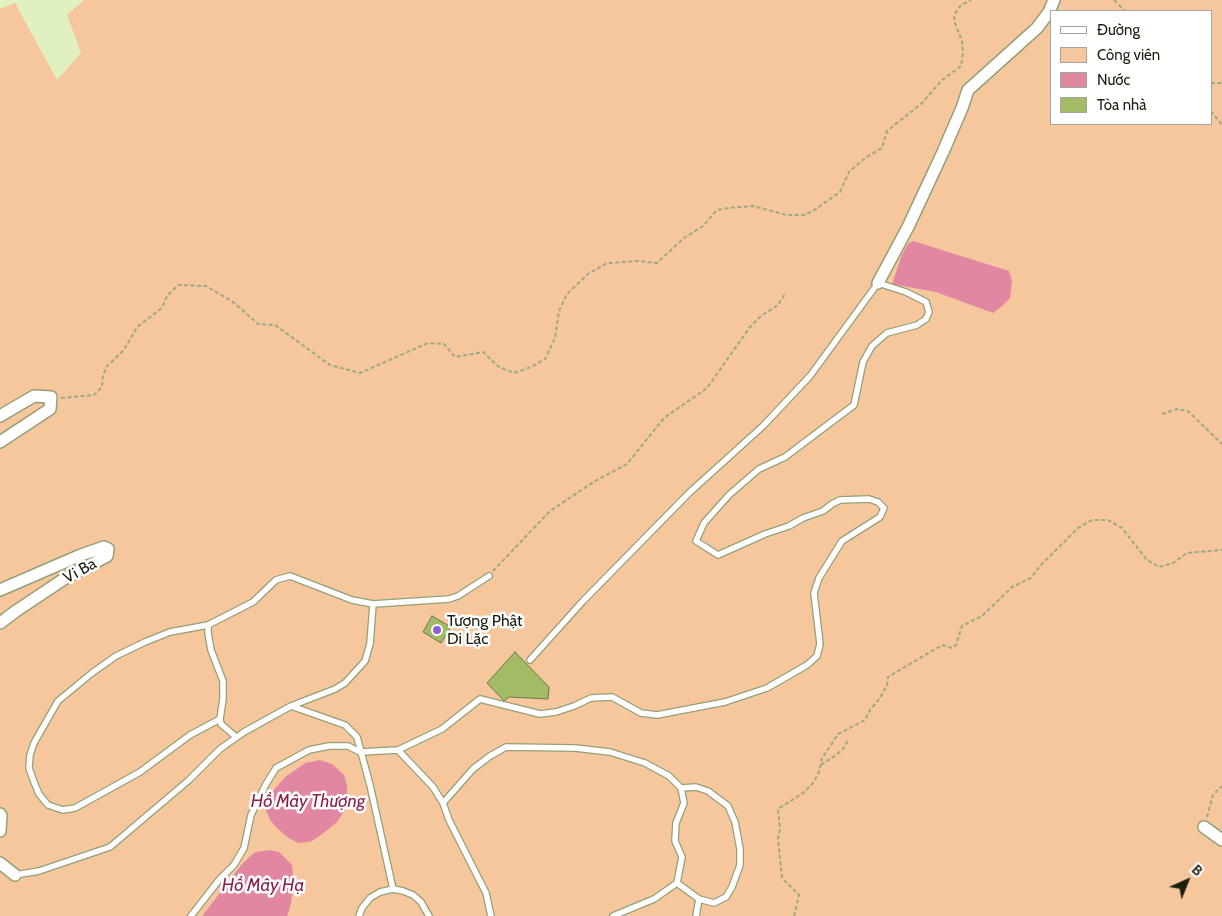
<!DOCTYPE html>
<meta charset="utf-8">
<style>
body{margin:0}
#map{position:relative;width:1222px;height:916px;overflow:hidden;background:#e1f0c1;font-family:Cabin,sans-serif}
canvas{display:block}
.legend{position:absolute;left:1050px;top:10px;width:162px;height:115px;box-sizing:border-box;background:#fff;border:1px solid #a3a59e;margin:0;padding:6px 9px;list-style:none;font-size:15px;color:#1a1f0d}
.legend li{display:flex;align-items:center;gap:10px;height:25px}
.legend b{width:25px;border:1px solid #a3a59e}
.north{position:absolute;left:1162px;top:856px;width:50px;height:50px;-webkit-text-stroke:4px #fff;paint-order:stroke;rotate:44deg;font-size:14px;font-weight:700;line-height:20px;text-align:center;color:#1a1f0d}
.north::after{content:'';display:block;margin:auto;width:18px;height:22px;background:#1a1f0d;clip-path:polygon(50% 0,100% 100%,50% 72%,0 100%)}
</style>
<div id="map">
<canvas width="1222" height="916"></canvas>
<ul class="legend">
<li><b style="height:6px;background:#fff"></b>Đường</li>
<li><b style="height:14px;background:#f6c69d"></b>Công viên</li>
<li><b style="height:14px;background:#e187a1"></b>Nước</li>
<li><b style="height:14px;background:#a4bb66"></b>Tòa nhà</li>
</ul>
<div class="north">B</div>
</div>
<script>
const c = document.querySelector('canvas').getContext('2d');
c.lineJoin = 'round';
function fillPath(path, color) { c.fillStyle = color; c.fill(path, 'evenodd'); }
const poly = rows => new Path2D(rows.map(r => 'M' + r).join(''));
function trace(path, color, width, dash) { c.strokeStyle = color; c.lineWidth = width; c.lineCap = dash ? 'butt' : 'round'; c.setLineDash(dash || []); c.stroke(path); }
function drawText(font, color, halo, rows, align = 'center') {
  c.font = font + ' Cabin,sans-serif'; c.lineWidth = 5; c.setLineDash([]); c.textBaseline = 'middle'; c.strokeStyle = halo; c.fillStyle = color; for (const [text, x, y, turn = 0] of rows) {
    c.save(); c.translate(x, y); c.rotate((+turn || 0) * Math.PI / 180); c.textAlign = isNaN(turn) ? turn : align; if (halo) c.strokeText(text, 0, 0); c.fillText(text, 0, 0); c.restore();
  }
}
fillPath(poly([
 [84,0,1222,0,1222,916,287,916,290,908,269,850,255,852,242,864,202,916,0,916,0,9,15,3,57,80,81,53,67,15],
 [1051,11,1211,11,1211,124,1051,124],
 [305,763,347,786,347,807,270,820,264,806,285,777]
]), '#f6c69d');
fillPath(poly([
 [913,241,1009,271,1012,281,1010,298,1002,306,993,313,936,292,892,284,902,255,908,244],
 [320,760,332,764,344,775,347,786,347,807,337,822,321,835,310,842,298,843,287,837,276,827,270,820,264,806,267,798,285,777,305,763],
 [269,850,279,852,292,865,294,885,290,908,287,916,202,916,242,864,255,852]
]), '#e187a1');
const building = poly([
 [432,616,451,627,441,643,423,632,432,616],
 [515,652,549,687,548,699,509,697,504,701,487,683,515,652]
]);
fillPath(building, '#a4bb66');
trace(building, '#6b784d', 1);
const lane = poly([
 [208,625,170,632,145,642,116,656,92,673,58,701,34,743,30,755,29,768,34,782,39,794,48,805,63,810,75,808,140,772,190,735,220,719],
 [291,706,335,689,345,683,365,661,370,644,373,604],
 [236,737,221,724,220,719,223,699,223,681,211,650,208,633,208,625,253,602,276,580,290,576,352,600,373,604,449,599,458,596,489,576],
 [398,750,433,787,443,803,449,820,486,893,491,916],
 [443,803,473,769,490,756,506,747,575,748,610,752,645,763,669,776,681,788,684,803,676,823,675,841,682,857,677,883,654,899,613,916],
 [15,875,39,871,110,847,189,780,220,749,244,732,291,706,345,725,357,737,370,785,393,889],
 [677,883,699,899,714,903,726,897,732,887,740,865,740,849,735,822,728,806,708,791,696,787,681,788],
 [191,916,219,880,234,865,244,848,251,815,266,784,276,768,309,750,329,746,348,746,360,752,398,750,442,729,480,699,540,714,556,712,574,706,591,698,612,697,641,713,657,715,725,702,767,688,807,665,817,656,820,644,814,593,819,578,842,541,880,517,884,508,878,502,869,499,840,500,832,504,823,511,803,518,789,526,765,534,718,555,696,541,704,523,729,495,759,469,785,457,854,405,863,362,872,346,887,333,917,325,926,319,929,312,926,302,906,292,878,283,810,376,763,426,689,493,583,601,530,660],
 [359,916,362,908,370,898,380,892,393,889,403,891,413,895,421,902,429,916],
 [696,916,699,899]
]);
const street = poly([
 [878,283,908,227,943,152,962,108,968,90,1037,28,1049,12,1054,0],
 [0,416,34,396,51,397,50,409,0,442],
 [0,590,81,555,104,547,108,549,107,556,64,579,16,611,0,623],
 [0,814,1,816,0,831],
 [1204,827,1222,840],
 [0,863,15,875]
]);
trace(lane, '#94a175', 8);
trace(street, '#94a175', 14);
trace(poly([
 [1114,0,1125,11],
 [1211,83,1222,83],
 [1211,111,1222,125],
 [61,398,94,395,102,387,103,375,107,366,124,350,137,327,162,308,167,296,178,285,206,286,233,302,258,324,275,325,330,365,360,373,428,343,444,344,455,357,483,352,499,367,514,373,531,367,545,359,555,338,559,311,567,294,588,274,607,263,638,261,657,263,684,238,703,226,717,210,729,208,753,206,787,215,804,215,813,211,840,192,849,172,865,158,882,148,887,131,922,103,942,80,961,66,963,52,962,41,955,23,954,15,961,5,971,0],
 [1162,414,1177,409,1188,411,1222,444],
 [493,571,550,511,595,481,627,464,664,418,707,388,750,327,761,316,778,305,786,292],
 [821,765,836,755,844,748,848,740],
 [1207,817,1213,795,1222,786],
 [794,916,799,895,782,878,778,839,780,829,778,809,803,793,814,782,819,772,822,758,829,748,838,734,865,720,870,710,880,698,887,685,888,677,942,645,952,648,956,645,962,626,982,616,1012,587,1031,578,1041,565,1078,528,1092,520,1108,520,1122,528,1147,560,1159,567,1173,563,1187,553,1222,550]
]), '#9da983', 2, [4, 2.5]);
trace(lane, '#fff', 5.5);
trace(street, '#fff', 11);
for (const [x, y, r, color] of [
 [437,630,5,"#915bd3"]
]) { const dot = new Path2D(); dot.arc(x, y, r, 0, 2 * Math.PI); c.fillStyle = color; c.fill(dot); trace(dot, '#fff', 2); }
drawText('16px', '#1a1f0d', '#fff', [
 ["Vi Ba",80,571,-29]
]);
drawText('16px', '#1a1f0d', '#fff', [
 ["Tượng Phật",447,621],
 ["Di Lặc",447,639]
], 'left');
drawText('italic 18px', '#8b214b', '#fff', [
 ["Hồ Mây Thượng",308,802],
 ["Hồ Mây Hạ",263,886]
]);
</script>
